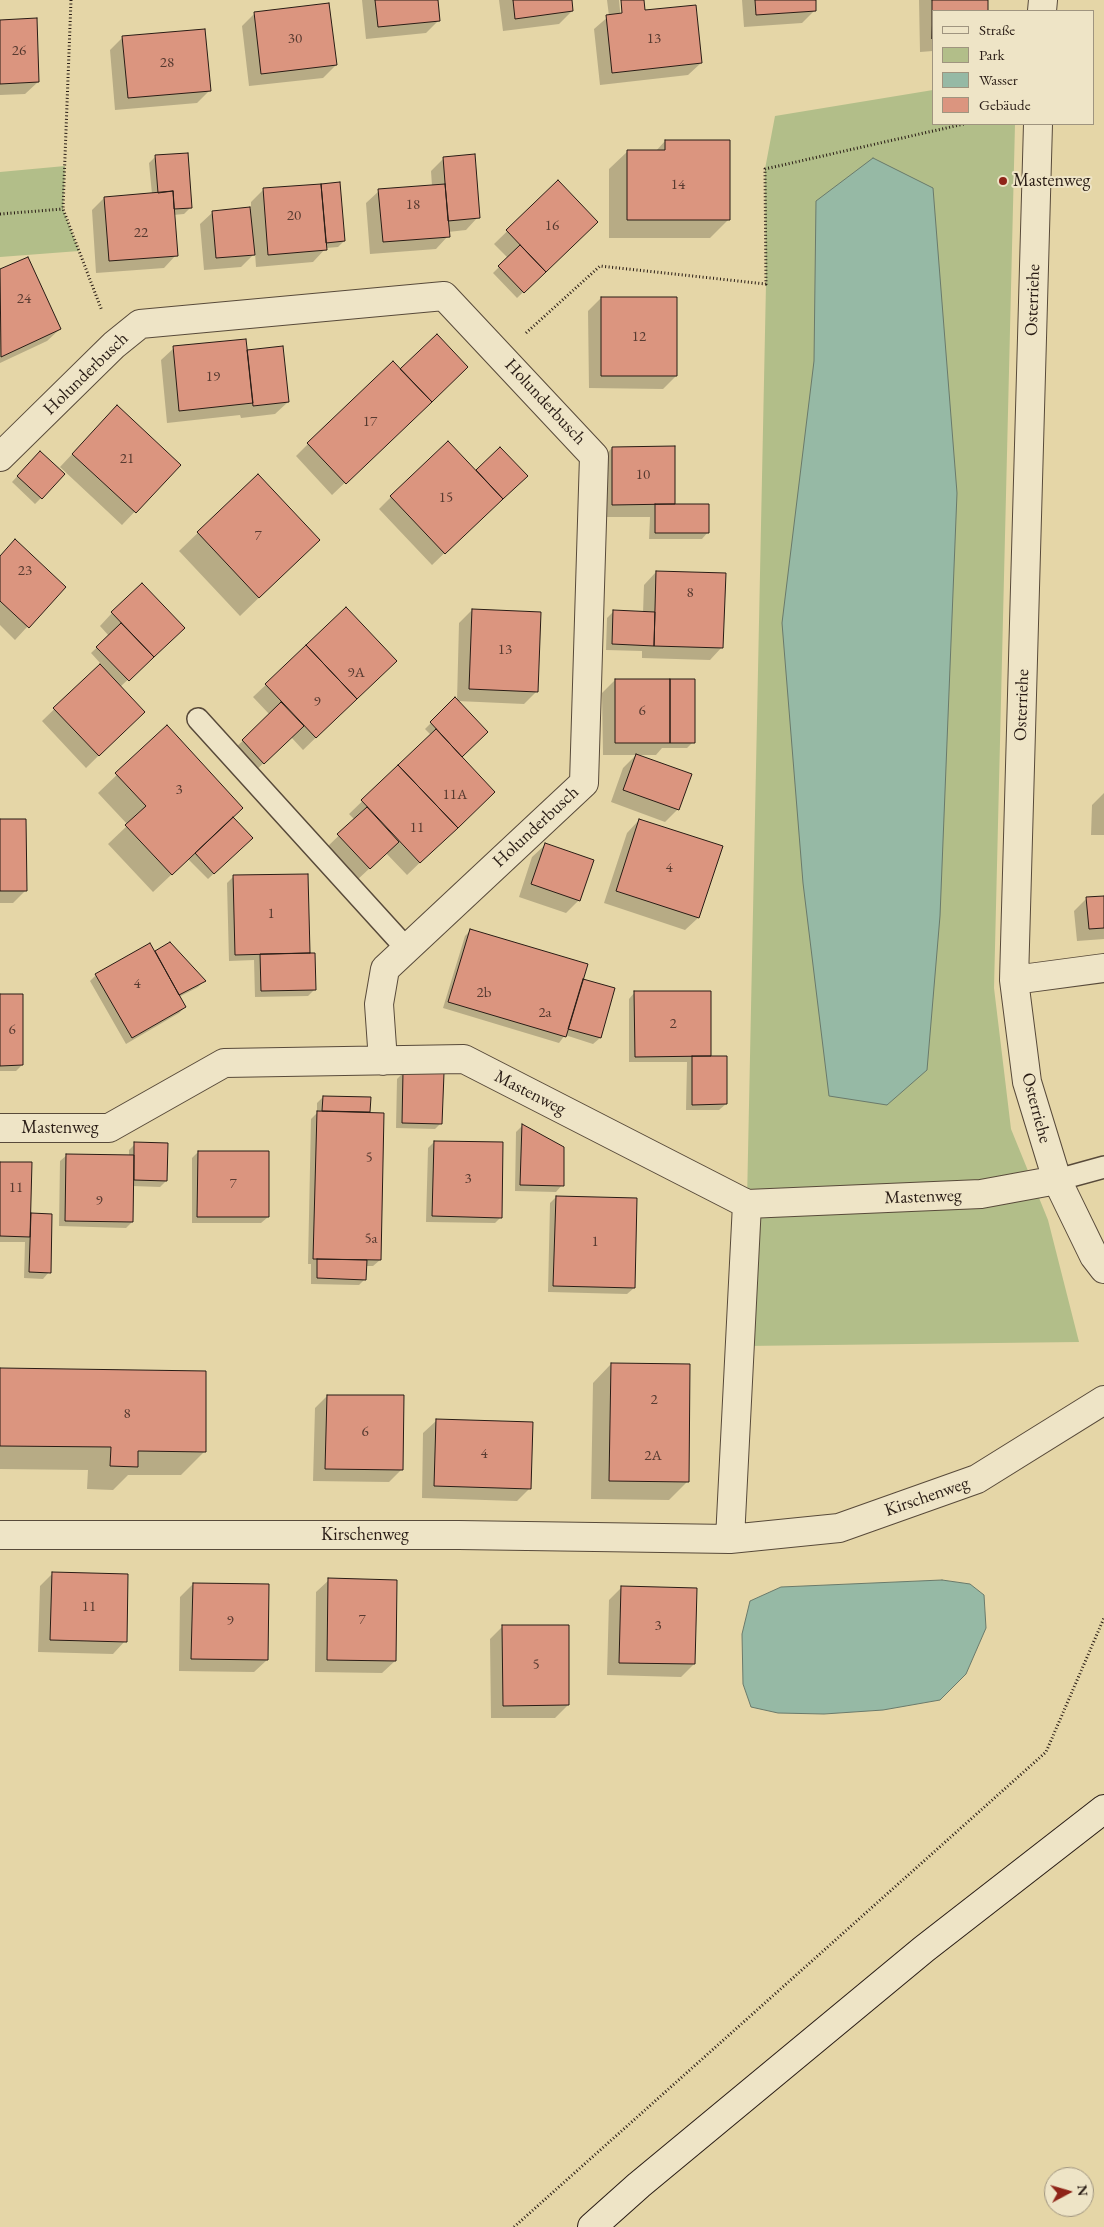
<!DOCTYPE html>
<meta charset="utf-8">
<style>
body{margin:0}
#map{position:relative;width:1104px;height:2227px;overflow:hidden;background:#e5d6a7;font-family:"EB Garamond",serif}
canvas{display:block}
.legend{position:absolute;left:932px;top:10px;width:162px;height:115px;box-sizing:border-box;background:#eee4c6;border:1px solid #9f947f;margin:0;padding:6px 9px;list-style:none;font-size:15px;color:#291c15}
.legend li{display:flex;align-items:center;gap:10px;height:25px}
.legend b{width:25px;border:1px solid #9f947f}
.north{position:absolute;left:1044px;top:2167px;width:50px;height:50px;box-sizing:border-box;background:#eee4c6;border:1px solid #9f947f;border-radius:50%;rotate:84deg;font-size:14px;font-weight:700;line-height:20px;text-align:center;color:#291c15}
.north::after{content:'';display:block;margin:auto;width:18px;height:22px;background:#8f2418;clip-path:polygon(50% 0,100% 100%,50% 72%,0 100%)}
</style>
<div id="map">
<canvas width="1104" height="2227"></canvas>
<ul class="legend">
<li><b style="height:6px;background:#eee4c6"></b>Straße</li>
<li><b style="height:14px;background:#b2be89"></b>Park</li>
<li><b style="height:14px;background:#96b9a5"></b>Wasser</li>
<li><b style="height:14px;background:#db957f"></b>Gebäude</li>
</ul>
<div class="north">N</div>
</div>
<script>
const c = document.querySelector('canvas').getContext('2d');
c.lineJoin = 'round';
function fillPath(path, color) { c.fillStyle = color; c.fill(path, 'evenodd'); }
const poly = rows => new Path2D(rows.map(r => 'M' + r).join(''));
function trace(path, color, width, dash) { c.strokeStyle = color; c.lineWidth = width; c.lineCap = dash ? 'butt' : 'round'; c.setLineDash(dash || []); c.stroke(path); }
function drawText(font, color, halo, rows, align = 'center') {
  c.font = font + ' "EB Garamond",serif'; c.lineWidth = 4; c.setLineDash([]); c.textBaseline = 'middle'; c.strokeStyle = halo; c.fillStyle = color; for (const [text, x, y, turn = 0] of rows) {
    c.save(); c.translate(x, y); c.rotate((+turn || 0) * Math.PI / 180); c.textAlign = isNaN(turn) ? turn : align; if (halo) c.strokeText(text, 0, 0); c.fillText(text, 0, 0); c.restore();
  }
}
fillPath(poly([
 [933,90,933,124,1015,124,994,988,1011,1129,1048,1220,1079,1342,744,1346,766,284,765,169,775,116],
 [65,166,63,209,79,251,0,257,0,172]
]), '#b2be89');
const water = poly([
 [873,158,933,188,957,493,940,916,927,1070,887,1105,829,1096,803,883,782,623,814,361,816,201,873,158],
 [942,1580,970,1584,984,1595,986,1628,966,1674,940,1700,883,1710,824,1714,778,1713,751,1707,743,1684,742,1634,750,1601,781,1587,942,1580]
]);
fillPath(water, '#96b9a5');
trace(water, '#6a7a6b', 1);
fillPath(poly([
 [362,0,436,0,439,20,426,33,366,39],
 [499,0,570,0,572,11,559,24,503,31],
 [607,0,619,0,621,20,624,19,622,0,642,0,643,11,701,63,688,75,600,85,594,29,609,16],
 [742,0,814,0,815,10,802,23,744,27],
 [919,0,987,0,987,11,933,11,933,51,920,52],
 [328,5,336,65,323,78,249,86,242,26,254,14],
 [0,21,38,82,25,94,0,95],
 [123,37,209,91,197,103,115,110,110,50],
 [665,141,728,220,710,238,609,238,609,169,628,151,656,151],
 [187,154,190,208,184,214,173,215,176,255,164,268,96,273,92,210,104,198,152,194,149,163,155,157],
 [444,158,478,217,466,230,448,232,448,236,436,249,370,254,366,203,379,191,432,186,431,171],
 [558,182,584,234,517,298,493,273,508,258,494,244],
 [263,190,344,241,338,247,326,248,313,262,256,267,255,253,241,267,204,270,200,224,213,212,251,209,251,202],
 [27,258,60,329,47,341,0,363,0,271],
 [601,298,676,376,663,389,589,388,588,311],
 [174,348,246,351,288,402,275,414,241,418,240,415,167,423,161,360],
 [400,371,454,379,332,495,296,456,308,444],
 [105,419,179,465,122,525,60,467],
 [612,448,674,504,708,532,702,539,649,539,650,517,600,517,600,460],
 [500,449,526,475,432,565,379,509,391,497,476,472],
 [34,458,41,498,35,504,12,482],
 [257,476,300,558,240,616,179,551],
 [0,556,64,587,15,640,0,625],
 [656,572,722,647,710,660,642,658,642,651,606,650,607,618,613,612,643,613,644,585],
 [346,609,383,673,303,750,291,737,251,775,230,753,270,715,253,697],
 [472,610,537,691,524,704,457,701,461,757,481,804,407,875,386,853,356,881,326,848,355,820,349,814,431,735,425,729,455,699,457,701,459,623],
 [112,613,183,628,120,687,143,712,86,768,42,721,101,664,91,653,109,636,100,626],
 [615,680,693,742,687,748,662,748,656,755,603,755,602,693],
 [167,727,231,818,251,838,208,879,188,859,153,892,108,844,128,825,98,793],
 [636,755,678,809,665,822,611,802,623,768],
 [1104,793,1104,835,1091,835,1092,805],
 [0,820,26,890,13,903,0,903],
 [639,820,721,847,698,918,685,930,604,903,627,833],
 [545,845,579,900,566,913,519,897,532,857],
 [233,877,309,954,314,990,308,996,255,997,254,960,229,961,227,883],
 [1104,897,1104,939,1077,941,1074,911,1086,899],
 [471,930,582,980,600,1038,593,1044,565,1035,559,1043,443,1008,465,936],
 [170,944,204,981,198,987,179,997,185,1007,179,1013,126,1044,90,981,96,975,154,953],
 [635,992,710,1058,726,1104,719,1110,686,1110,687,1062,629,1062,629,999],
 [0,996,22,1065,16,1071,0,1071],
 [403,1073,441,1123,435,1129,396,1128,397,1079],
 [323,1097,370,1098,369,1114,380,1260,373,1266,366,1266,365,1279,359,1285,311,1284,311,1264,308,1264,311,1119,317,1113,317,1103],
 [522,1126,562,1185,556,1192,515,1191,516,1132],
 [434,1142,501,1217,495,1223,426,1222,428,1148],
 [135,1144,166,1181,160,1187,132,1186,132,1222,126,1228,59,1226,60,1161,67,1155,129,1156,129,1150],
 [198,1152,268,1217,261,1223,192,1223,192,1158],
 [0,1163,30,1215,51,1215,49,1272,43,1279,24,1278,25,1242,0,1242],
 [556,1197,634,1288,627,1294,548,1292,550,1203],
 [611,1364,687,1482,669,1500,591,1499,593,1383],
 [0,1369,204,1452,181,1475,128,1475,113,1490,87,1489,88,1470,0,1469],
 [327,1396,402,1469,389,1482,313,1481,315,1408],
 [436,1421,530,1488,517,1501,422,1498,423,1433],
 [53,1573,125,1641,113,1654,38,1652,40,1586],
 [329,1580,395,1661,382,1673,315,1672,316,1592],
 [193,1584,267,1660,254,1672,179,1671,180,1597],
 [621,1588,694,1664,681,1677,607,1675,609,1600],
 [503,1626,568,1705,555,1718,491,1718,490,1639]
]), '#0003');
const building = poly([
 [375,0,438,0,440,21,378,27,375,0],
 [513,0,572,0,573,11,515,19,513,0],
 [621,0,644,0,645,10,696,5,702,63,612,73,606,15,622,13,621,0],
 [755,0,816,0,816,11,756,15,755,0],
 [932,0,988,0,988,11,933,11,932,39,932,0],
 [329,3,337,65,261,74,254,12,329,3],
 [37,18,39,82,0,84,0,20,37,18],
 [205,29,211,91,128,98,122,36,205,29],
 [665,140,730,140,730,220,627,220,627,150,665,150,665,140],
 [188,153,192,208,174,209,173,191,158,193,155,155,188,153],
 [475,154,480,218,448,221,443,157,475,154],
 [558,180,598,222,546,272,506,230,558,180],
 [340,182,345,241,326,243,321,184,340,182],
 [321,184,327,250,268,255,263,188,321,184],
 [445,184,450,237,383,242,378,189,445,184],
 [173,191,178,256,109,261,104,197,173,191],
 [250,207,255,255,216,258,212,211,250,207],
 [520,245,546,272,524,293,498,266,520,245],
 [28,257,61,329,1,357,0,269,28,257],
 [601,297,677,297,677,376,601,376,601,297],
 [437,334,468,367,432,402,400,369,437,334],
 [246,339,253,403,179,411,173,346,246,339],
 [283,346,289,402,253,406,247,350,283,346],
 [393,361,432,402,346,484,307,443,393,361],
 [117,405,181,465,136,513,72,454,117,405],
 [448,441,503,499,445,554,390,496,448,441],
 [675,446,675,504,612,505,612,447,675,446],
 [500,447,528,476,503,499,476,470,500,447],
 [40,451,65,474,42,499,17,476,40,451],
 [258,474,320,540,259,598,197,532,258,474],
 [655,504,709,504,709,533,655,533,655,504],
 [15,539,66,587,29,628,0,601,0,556,15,539],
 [656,571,726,573,723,648,654,646,656,571],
 [142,583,185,628,154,657,111,612,142,583],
 [346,607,397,661,357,699,306,645,346,607],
 [472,609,541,612,538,692,469,689,472,609],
 [613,610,655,612,654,646,612,644,613,610],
 [121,623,154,657,129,681,96,647,121,623],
 [306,645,357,699,316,738,265,684,306,645],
 [100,664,145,712,99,756,53,708,100,664],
 [615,679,670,679,670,743,615,743,615,679],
 [670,679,695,679,695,743,670,743,670,679],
 [455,697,488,732,462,757,430,722,455,697],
 [281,702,304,726,264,764,242,740,281,702],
 [167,725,243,808,172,875,125,825,146,806,115,773,167,725],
 [436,729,495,792,458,828,398,765,436,729],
 [636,754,692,774,679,810,623,790,636,754],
 [398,765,458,828,420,863,361,800,398,765],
 [367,807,399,842,370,869,337,834,367,807],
 [233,817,253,838,214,874,195,853,233,817],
 [0,819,26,819,27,891,0,891,0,819],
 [639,819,723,846,699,918,616,891,639,819],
 [545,843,594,860,580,901,531,884,545,843],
 [308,874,310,953,235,955,233,875,308,874],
 [1104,896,1104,928,1089,929,1086,897,1104,896],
 [470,929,588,964,566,1037,448,1002,470,929],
 [170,942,206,981,179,995,155,951,170,942],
 [150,943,186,1007,132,1038,95,974,150,943],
 [310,953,315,953,316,990,261,991,260,954,310,953],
 [583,979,615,988,601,1038,568,1029,583,979],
 [634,991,711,991,711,1056,635,1057,634,991],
 [0,994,23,994,23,1065,0,1066,0,994],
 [692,1056,727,1056,727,1104,692,1105,692,1056],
 [403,1072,444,1073,442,1124,402,1123,403,1072],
 [323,1096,371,1097,370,1112,322,1111,323,1096],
 [317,1111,384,1113,381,1260,313,1259,317,1111],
 [522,1124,564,1147,564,1186,520,1185,522,1124],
 [434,1141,503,1142,502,1218,432,1216,434,1141],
 [134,1142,168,1143,167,1181,134,1180,134,1142],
 [198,1151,269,1151,269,1217,197,1217,198,1151],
 [66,1154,134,1155,133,1222,65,1221,66,1154],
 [0,1162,32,1162,30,1237,0,1236,0,1162],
 [556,1196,637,1198,635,1288,553,1286,556,1196],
 [31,1213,52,1214,51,1273,29,1272,31,1213],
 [317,1259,367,1260,366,1280,317,1278,317,1259],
 [611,1363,690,1364,689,1482,609,1481,611,1363],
 [0,1368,206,1371,206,1452,138,1451,138,1467,110,1466,111,1447,0,1446,0,1368],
 [327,1395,404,1395,403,1470,325,1469,327,1395],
 [436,1419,533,1422,531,1489,434,1486,436,1419],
 [52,1572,128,1574,127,1642,50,1640,52,1572],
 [328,1578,397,1580,396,1661,327,1660,328,1578],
 [193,1583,269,1584,268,1660,191,1659,193,1583],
 [621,1586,697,1588,695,1664,619,1663,621,1586],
 [502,1625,569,1625,569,1705,503,1706,502,1625]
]);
fillPath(building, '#db957f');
trace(building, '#291c15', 1);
const service = poly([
 [198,719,406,948],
 [1057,1180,1104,1167]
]);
const minor = poly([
 [1042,11,1043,0],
 [1038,124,1014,980,1027,1082,1057,1180,1094,1256,1104,1269],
 [0,457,114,345,140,324,444,296,594,456,584,783,385,969,379,1004,383,1061],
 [1014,980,1104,968],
 [0,1128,109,1128,224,1063,464,1059,747,1204,981,1194,1057,1180],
 [0,1535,459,1535,730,1539,747,1204],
 [730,1539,839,1528,977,1479,1104,1400]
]);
const secondary = poly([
 [592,2227,639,2185,924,1949,1104,1809]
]);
trace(service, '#584a3a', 24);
trace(minor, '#584a3a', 30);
trace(secondary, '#291c15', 30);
trace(poly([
 [71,0,63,209,102,311],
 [0,214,63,209],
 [526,333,600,266,766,284,765,169,964,124],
 [514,2227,1046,1752,1104,1618]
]), '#291c15', 3, [1, 2.5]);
trace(service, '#eee4c6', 21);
trace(minor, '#eee4c6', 28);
trace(secondary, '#eee4c6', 28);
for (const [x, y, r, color] of [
 [1003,181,5,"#8f2418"]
]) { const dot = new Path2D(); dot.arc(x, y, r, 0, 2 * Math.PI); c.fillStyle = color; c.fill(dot); trace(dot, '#eee4c6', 2); }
drawText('15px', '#563a30', null, [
 ["30",295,39],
 ["13",654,39],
 ["26",19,51],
 ["28",167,63],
 ["14",678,185],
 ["18",413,205],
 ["20",294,216],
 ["16",552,226],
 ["22",141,233],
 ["24",24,299],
 ["12",639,337],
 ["19",213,377],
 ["17",370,422],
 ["21",127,459],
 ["10",643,475],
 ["15",446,498],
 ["7",258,536],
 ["23",25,571],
 ["8",690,593],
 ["13",505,650],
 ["9A",356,673],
 ["9",317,702],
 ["6",642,711],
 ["3",179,790],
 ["11A",455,795],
 ["11",417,828],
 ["4",669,868],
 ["1",271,914],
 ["4",137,984],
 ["2b",484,993],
 ["2a",545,1013],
 ["2",673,1024],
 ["6",12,1030],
 ["5",369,1158],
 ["3",468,1179],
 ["7",233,1184],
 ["11",16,1188],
 ["9",99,1201],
 ["5a",371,1239],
 ["1",595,1242],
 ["2",654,1400],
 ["8",127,1414],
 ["6",365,1432],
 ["4",484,1454],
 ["2A",653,1456],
 ["11",89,1607],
 ["7",362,1620],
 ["9",230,1621],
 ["3",658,1626],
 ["5",536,1665]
]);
drawText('18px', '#291c15', '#eee4c6', [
 ["Mastenweg",1013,181]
], 'left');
drawText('18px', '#291c15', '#eee4c6', [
 ["Osterriehe",1033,300,-88],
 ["Holunderbusch",86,374,-44],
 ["Holunderbusch",545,402,47],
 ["Osterriehe",1022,705,-88],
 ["Holunderbusch",536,827,-43],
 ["Mastenweg",530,1093,27],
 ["Osterriehe",1036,1108,75],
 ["Mastenweg",60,1128],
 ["Mastenweg",923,1197,-2],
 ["Kirschenweg",927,1497,-19],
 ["Kirschenweg",365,1535]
]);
</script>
